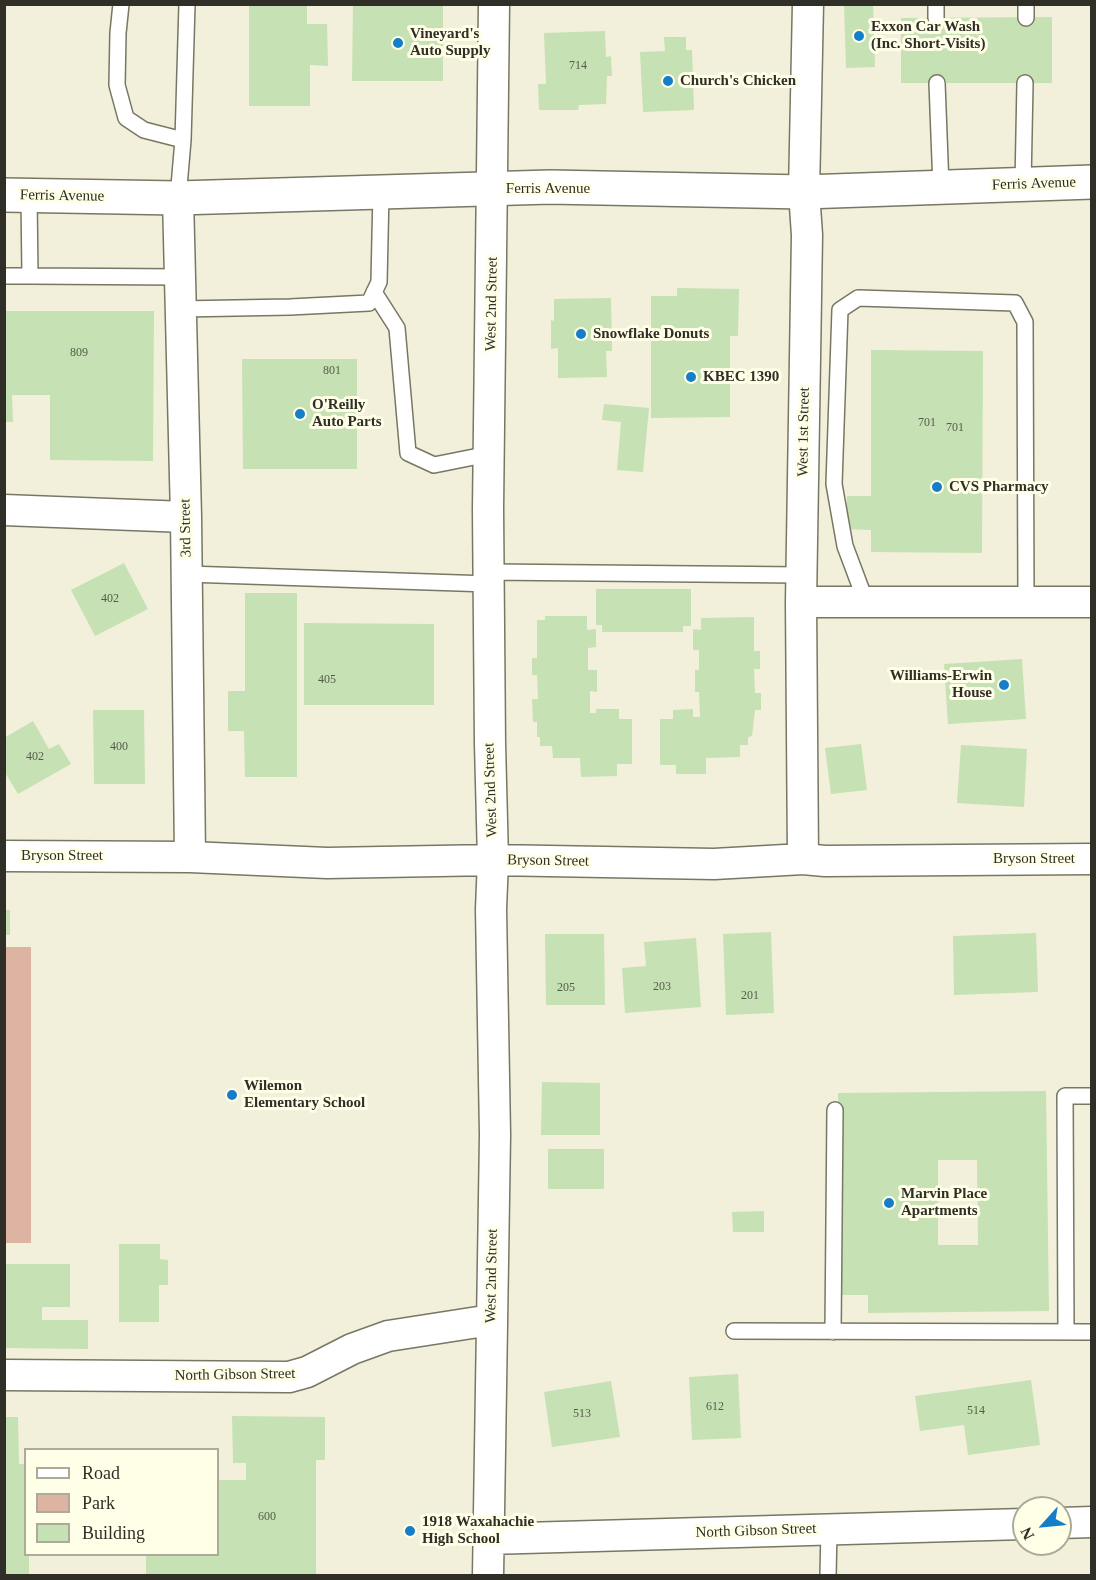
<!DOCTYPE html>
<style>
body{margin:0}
#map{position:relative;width:1096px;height:1580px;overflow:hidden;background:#f2f0da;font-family:Georgia,serif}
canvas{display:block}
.frame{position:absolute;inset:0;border:6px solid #302f27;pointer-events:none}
.legend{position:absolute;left:24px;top:1448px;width:195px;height:108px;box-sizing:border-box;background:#fffee7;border:2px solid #acab9a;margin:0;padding:8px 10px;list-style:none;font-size:18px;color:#302f27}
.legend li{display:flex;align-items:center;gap:12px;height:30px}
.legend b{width:30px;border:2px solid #acab9a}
.north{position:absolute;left:1012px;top:1496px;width:60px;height:60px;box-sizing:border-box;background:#fffee7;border:2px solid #acab9a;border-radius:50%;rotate:243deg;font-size:16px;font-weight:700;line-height:24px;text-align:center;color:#302f27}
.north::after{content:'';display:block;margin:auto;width:21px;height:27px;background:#157ec9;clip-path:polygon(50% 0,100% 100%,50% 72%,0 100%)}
</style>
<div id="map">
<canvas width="1096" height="1580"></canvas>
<div class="frame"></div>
<ul class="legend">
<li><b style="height:8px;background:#fff"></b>Road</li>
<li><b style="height:16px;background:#dcb4a1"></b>Park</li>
<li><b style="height:16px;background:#c6e1b4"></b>Building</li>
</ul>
<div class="north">N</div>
</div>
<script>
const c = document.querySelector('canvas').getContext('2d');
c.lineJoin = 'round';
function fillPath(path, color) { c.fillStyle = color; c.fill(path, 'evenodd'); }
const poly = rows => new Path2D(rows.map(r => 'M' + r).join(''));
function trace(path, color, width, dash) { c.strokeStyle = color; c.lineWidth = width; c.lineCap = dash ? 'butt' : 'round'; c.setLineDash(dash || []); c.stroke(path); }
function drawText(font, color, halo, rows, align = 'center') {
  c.font = font + ' Georgia,serif'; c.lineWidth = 6; c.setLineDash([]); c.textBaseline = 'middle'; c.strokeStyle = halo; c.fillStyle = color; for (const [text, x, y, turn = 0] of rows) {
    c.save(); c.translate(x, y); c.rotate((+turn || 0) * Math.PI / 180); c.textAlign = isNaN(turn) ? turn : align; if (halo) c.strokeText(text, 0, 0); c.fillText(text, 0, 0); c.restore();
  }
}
fillPath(poly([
 [5,947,31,947,31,1243,5,1243]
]), '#dcb4a1');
fillPath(poly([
 [249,4,307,4,307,24,327,24,328,66,310,65,310,106,249,106],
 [353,4,443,4,443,81,352,81],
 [844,4,873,4,875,67,846,68],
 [1052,17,1052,83,901,83,901,18],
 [605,31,606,57,611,56,612,76,607,76,606,104,579,105,578,110,539,110,538,84,546,84,544,33],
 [664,37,686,37,686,50,692,50,694,110,643,112,640,52,665,51],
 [677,288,739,289,738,336,730,336,730,417,651,418,651,296,677,296],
 [611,298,612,351,606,351,607,377,558,378,558,348,551,349,551,320,554,321,554,299],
 [4,311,154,311,153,461,50,460,50,395,12,395,13,422,4,422],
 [871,350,983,351,982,553,871,552,871,530,846,529,847,496,871,496],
 [242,359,357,359,357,469,243,469],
 [604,404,649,408,643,472,617,470,621,422,602,420],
 [124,563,148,609,95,636,71,590],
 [596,589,691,589,691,626,683,626,683,632,602,632,602,625,596,625],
 [245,593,297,593,297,777,245,777,244,731,228,731,228,691,245,691],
 [545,616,587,616,587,630,596,629,596,647,588,648,588,670,597,670,597,692,590,691,590,713,596,713,596,709,619,709,619,719,632,719,632,764,617,764,617,776,581,777,580,758,553,758,552,746,540,746,540,737,537,737,537,722,533,722,532,699,538,699,537,675,532,675,532,658,537,658,537,620,545,620],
 [754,617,754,651,760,651,760,669,754,669,755,693,761,693,761,710,755,710,752,736,748,737,748,745,740,745,740,757,706,758,706,774,676,774,676,765,660,765,660,719,673,719,673,710,693,709,693,717,700,717,699,692,695,692,695,670,699,670,699,650,693,650,693,629,701,630,701,618],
 [304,623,434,624,434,705,304,705],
 [1022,659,1026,719,948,724,944,664],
 [93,710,144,710,145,784,94,784],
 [33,721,49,749,59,744,71,764,18,794,4,771,4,738],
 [861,744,867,790,831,794,825,748],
 [961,745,1027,749,1024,807,957,803],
 [4,910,10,910,10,935,4,935],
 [771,932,774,1013,726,1015,723,934],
 [1036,933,1038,992,954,995,953,936],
 [545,934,604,934,605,1005,546,1005],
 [696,938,701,1007,625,1013,622,968,646,966,644,942],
 [542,1082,600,1083,600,1135,541,1135],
 [1046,1091,1049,1311,868,1313,868,1295,841,1295,838,1093],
 [938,1160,977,1160,978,1245,938,1245],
 [548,1149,604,1149,604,1189,548,1189],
 [764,1211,764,1232,733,1232,732,1212],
 [119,1244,160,1244,160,1259,168,1260,168,1285,159,1285,159,1322,119,1322],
 [5,1264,70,1264,70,1307,42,1307,42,1320,88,1320,88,1349,5,1348],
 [738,1374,741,1438,692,1440,689,1377],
 [1031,1380,1040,1445,968,1455,964,1425,920,1431,915,1396],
 [611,1381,620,1437,552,1447,544,1392],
 [232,1416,325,1417,325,1460,316,1460,316,1576,146,1576,146,1554,218,1554,218,1480,246,1480,246,1463,233,1463],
 [4,1417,18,1417,19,1464,26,1464,26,1554,29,1554,29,1576,4,1576]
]), '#c6e1b4');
const lane = poly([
 [121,4,118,33,117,85,126,118,144,130,183,140],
 [936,4,936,18],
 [1026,18,1026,4],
 [937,83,941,187],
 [1023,184,1025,83],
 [29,196,30,276,180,277],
 [178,198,183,140,187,4],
 [4,276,30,276],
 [374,292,397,328,408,453,434,465,489,454],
 [181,309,290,307,369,303,379,282,381,192],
 [489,572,801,575],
 [187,574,489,584],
 [866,602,845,546,834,484,840,310,858,298,1015,303,1025,322,1026,602],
 [734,1331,1092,1332],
 [833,1332,835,1110],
 [1066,1332,1065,1096,1092,1096],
 [828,1576,829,1529]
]);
const street = poly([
 [178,198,186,517,190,857],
 [4,510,186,517],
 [801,602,1092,602],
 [4,856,190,857,327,863,493,860,714,864,803,859,825,861,1092,859],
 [803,859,801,602,807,235,804,192,808,4],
 [4,1375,289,1377,307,1372,352,1349,388,1336,491,1320],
 [1060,1523,1092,1522],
 [488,1539,1024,1524],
 [488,1576,495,1135,491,909,493,860,490,744,488,509,494,4]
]);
const primary = poly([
 [4,195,178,198,550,187,804,192,1092,182]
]);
trace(lane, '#787763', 18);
trace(street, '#787763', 33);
trace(primary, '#787763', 36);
trace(lane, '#fff', 15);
trace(street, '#fff', 30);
trace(primary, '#fff', 33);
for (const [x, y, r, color] of [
 [859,36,6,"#157ec9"],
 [398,43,6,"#157ec9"],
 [668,81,6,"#157ec9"],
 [581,334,6,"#157ec9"],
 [691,377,6,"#157ec9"],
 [300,414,6,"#157ec9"],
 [937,487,6,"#157ec9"],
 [1004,685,6,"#157ec9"],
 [232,1095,6,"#157ec9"],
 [889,1203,6,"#157ec9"],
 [410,1531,6,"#157ec9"]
]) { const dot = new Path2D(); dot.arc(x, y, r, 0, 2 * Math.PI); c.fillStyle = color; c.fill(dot); trace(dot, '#fffee7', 2); }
drawText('12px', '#565c4a', null, [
 ["714",578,66],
 ["809",79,353],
 ["801",332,371],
 ["701",927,423],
 ["701",955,428],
 ["402",110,599],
 ["405",327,680],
 ["400",119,747],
 ["402",35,757],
 ["203",662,987],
 ["205",566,988],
 ["201",750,996],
 ["612",715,1407],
 ["514",976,1411],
 ["513",582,1414],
 ["600",267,1517]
]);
drawText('bold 15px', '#302f27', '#fffee7', [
 ["Exxon Car Wash",871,27],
 ["(Inc. Short-Visits)",871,44],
 ["Vineyard's",410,34],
 ["Auto Supply",410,51],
 ["Church's Chicken",680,81],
 ["Snowflake Donuts",593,334],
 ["KBEC 1390",703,377],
 ["O'Reilly",312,405],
 ["Auto Parts",312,422],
 ["CVS Pharmacy",949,487],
 ["Williams-Erwin",992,676,"right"],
 ["House",992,693,"right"],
 ["Wilemon",244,1086],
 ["Elementary School",244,1103],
 ["Marvin Place",901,1194],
 ["Apartments",901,1211],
 ["1918 Waxahachie",422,1522],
 ["High School",422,1539]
], 'left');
drawText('15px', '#302f27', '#fffee7', [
 ["Ferris Avenue",1034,184,-2],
 ["Ferris Avenue",548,189],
 ["Ferris Avenue",62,196,1],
 ["West 2nd Street",492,304,-89],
 ["West 1st Street",804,432,-89],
 ["3rd Street",186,528,-91],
 ["West 2nd Street",491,790,-92],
 ["Bryson Street",62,856],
 ["Bryson Street",1034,859],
 ["Bryson Street",548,861,1],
 ["West 2nd Street",492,1276,-89],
 ["North Gibson Street",235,1375,-1],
 ["North Gibson Street",756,1531,-2]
]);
</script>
